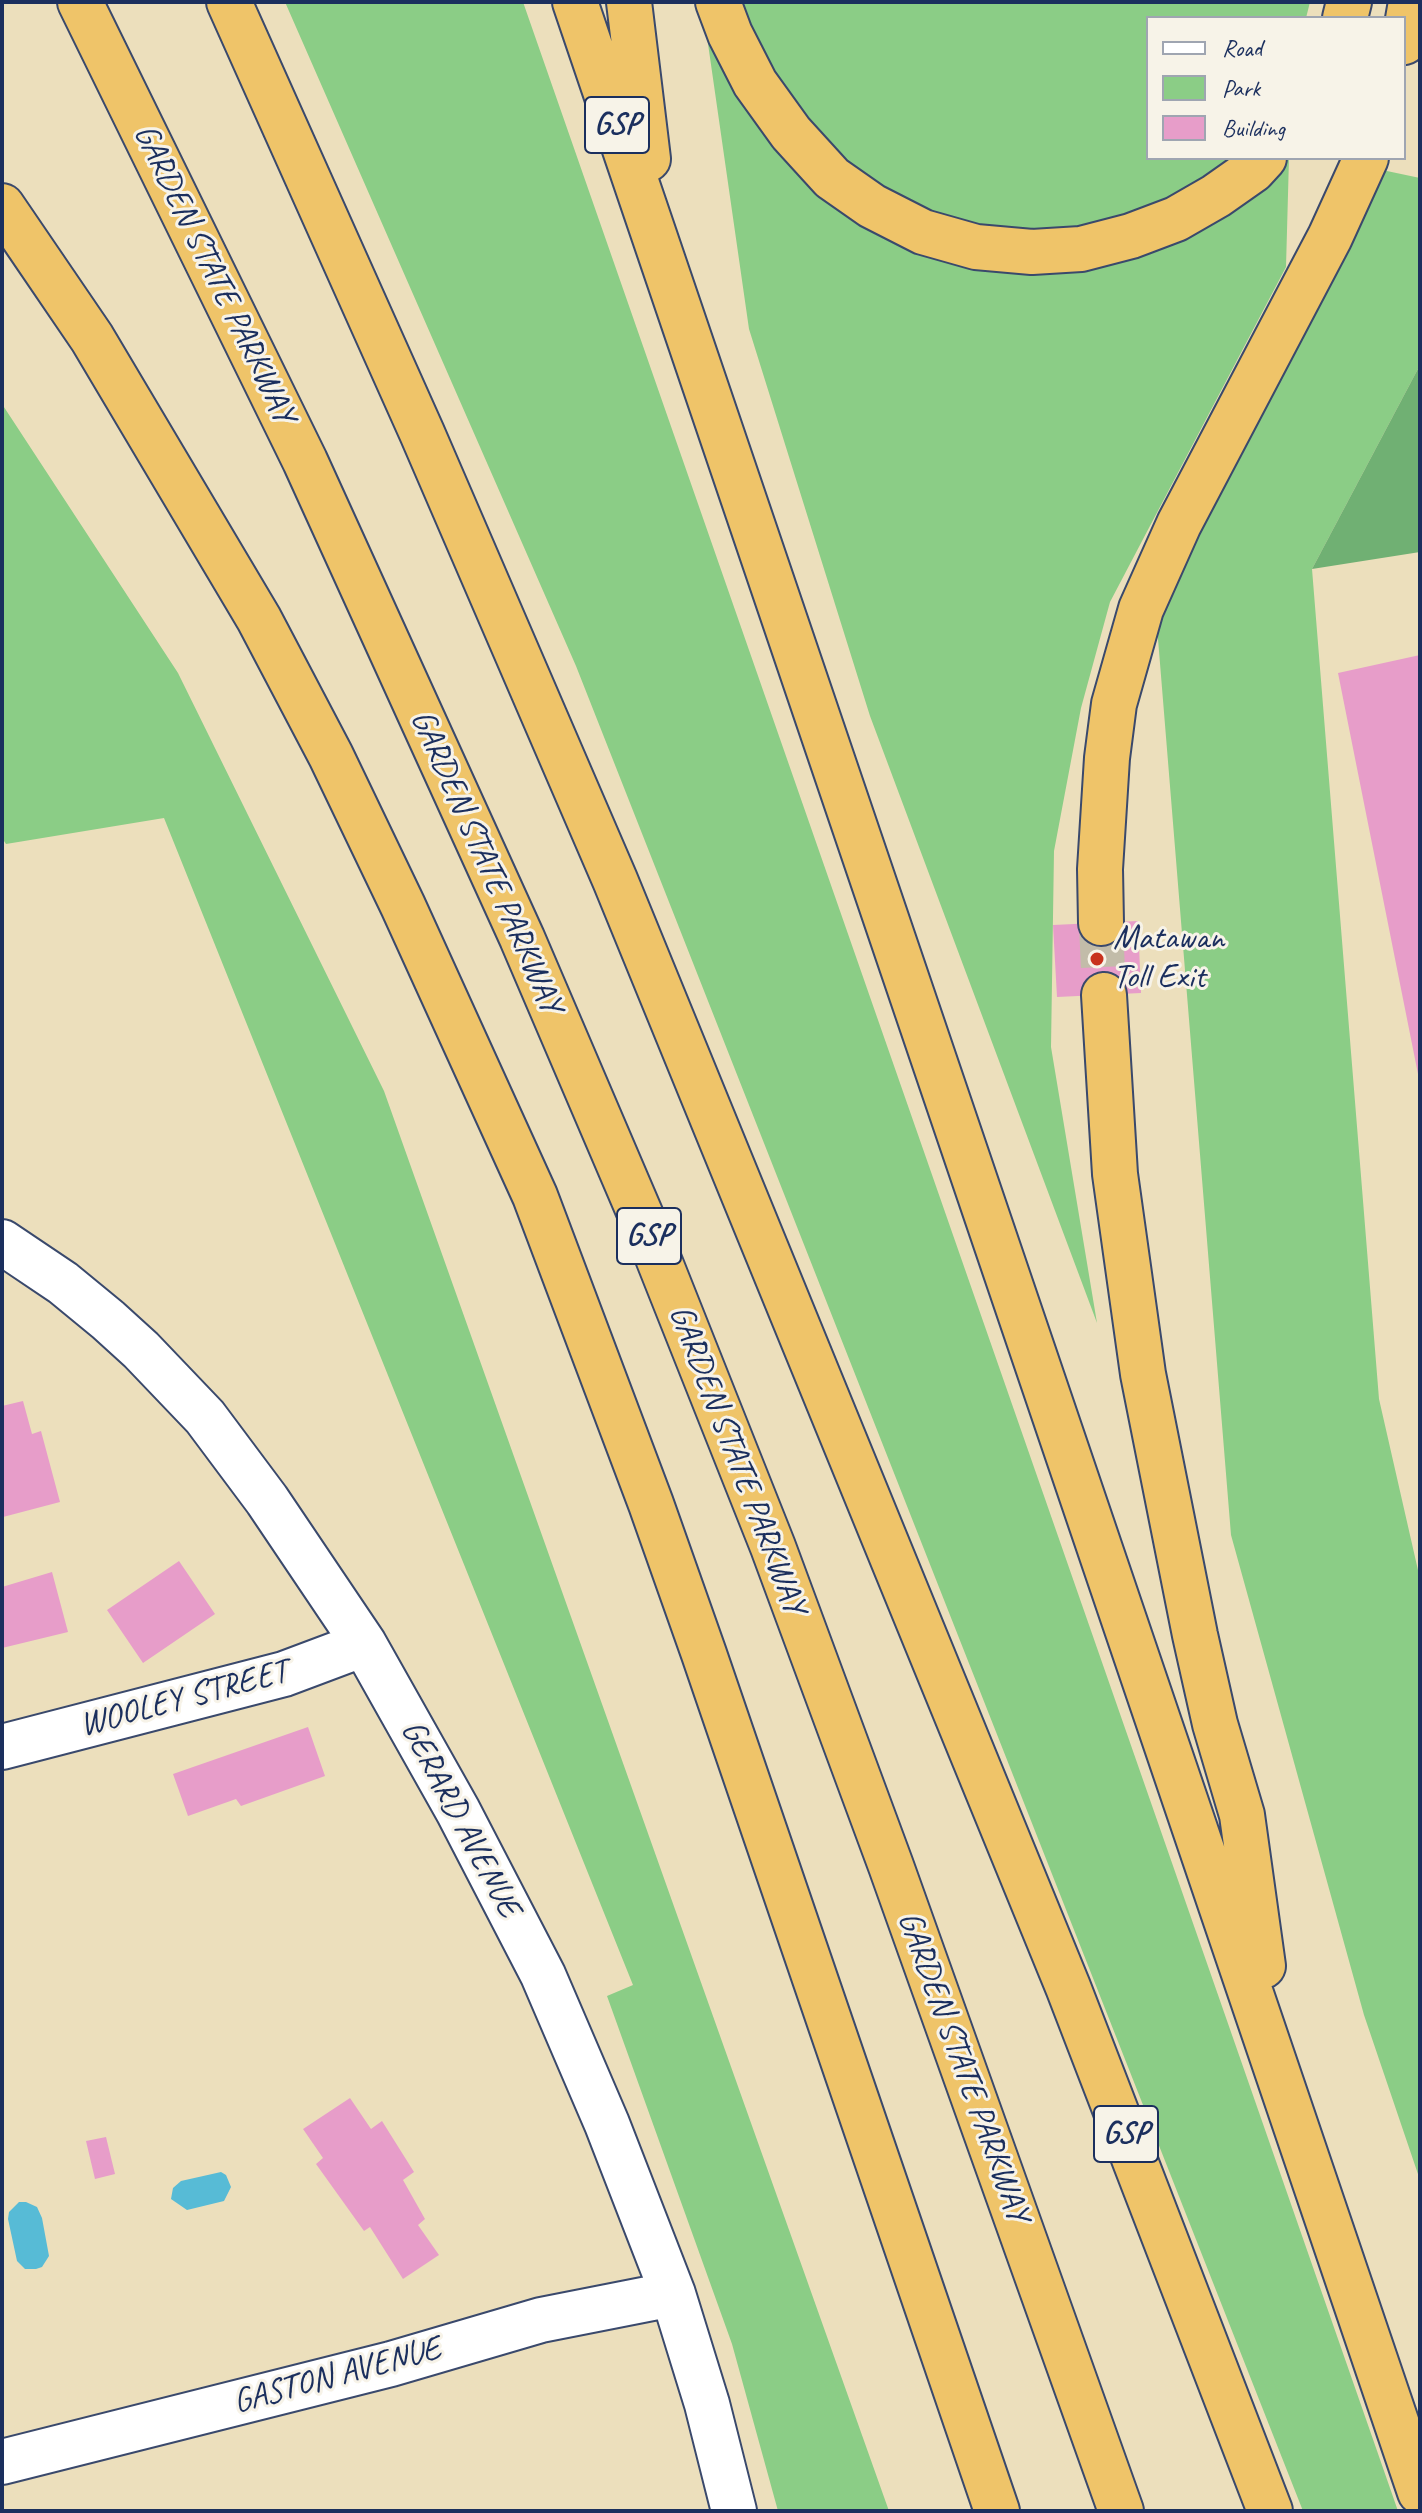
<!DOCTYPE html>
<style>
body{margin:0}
#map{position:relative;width:1422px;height:2513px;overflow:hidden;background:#ecdfbc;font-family:Caveat,sans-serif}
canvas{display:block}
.frame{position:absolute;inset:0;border:4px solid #1b2f5e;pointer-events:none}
.legend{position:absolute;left:1146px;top:16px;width:260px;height:144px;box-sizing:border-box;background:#f7f3e8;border:2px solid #9fa5b1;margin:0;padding:10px 14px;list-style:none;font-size:24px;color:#1b2f5e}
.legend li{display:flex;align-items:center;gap:16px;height:40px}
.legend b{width:40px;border:2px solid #9fa5b1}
</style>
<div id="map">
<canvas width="1422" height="2513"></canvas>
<div class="frame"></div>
<ul class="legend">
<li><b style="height:10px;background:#fff"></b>Road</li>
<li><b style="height:22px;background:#8bcd86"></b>Park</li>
<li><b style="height:22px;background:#e79dc9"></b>Building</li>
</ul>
</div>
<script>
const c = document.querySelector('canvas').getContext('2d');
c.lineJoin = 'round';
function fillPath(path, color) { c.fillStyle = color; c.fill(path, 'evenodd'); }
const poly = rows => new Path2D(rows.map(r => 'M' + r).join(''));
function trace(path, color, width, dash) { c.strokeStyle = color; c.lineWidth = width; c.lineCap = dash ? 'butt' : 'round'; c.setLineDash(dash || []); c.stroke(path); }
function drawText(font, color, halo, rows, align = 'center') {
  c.font = font + ' Caveat,sans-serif'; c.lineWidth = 6; c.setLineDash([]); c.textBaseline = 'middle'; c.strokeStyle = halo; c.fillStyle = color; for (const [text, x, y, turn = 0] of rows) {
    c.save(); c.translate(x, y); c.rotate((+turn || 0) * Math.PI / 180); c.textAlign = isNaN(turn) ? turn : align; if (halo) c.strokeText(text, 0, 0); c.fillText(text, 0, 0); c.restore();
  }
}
fillPath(poly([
 [285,2,523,2,1398,2511,1303,2511,576,666],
 [702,2,1310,2,1306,18,1148,18,1148,158,1289,158,1286,267,1110,602,1081,708,1054,851,1051,1047,1097,1323,870,716,749,329],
 [1368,167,1420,178,1420,365,1312,569,1379,1399,1420,1579,1420,2180,1364,2015,1231,1535,1155,602],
 [2,404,178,673,384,1091,889,2511,778,2511,732,2344,607,1996,633,1985,164,818,6,844,2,838]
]), '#8bcd86');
fillPath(poly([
 [1420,365,1420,552,1312,569]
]), '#70b073');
fillPath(poly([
 [221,2172,226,2175,231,2187,224,2201,187,2210,171,2199,173,2188,181,2181],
 [19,2202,26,2202,37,2207,42,2218,49,2256,42,2267,36,2269,25,2269,17,2261,8,2219,9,2212]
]), '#57bbd6');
fillPath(poly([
 [1420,655,1420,1079,1419,1079,1338,673],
 [1138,921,1141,993,1057,997,1053,925],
 [23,1401,32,1434,41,1431,60,1502,3,1517,2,1406],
 [179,1561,215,1614,143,1663,107,1610],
 [52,1572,68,1632,2,1648,2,1587],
 [308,1727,325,1776,241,1806,236,1799,188,1816,173,1774],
 [350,2098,371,2129,382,2121,414,2172,403,2180,425,2219,418,2225,439,2255,403,2279,370,2227,364,2231,316,2164,323,2158,303,2129],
 [106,2137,115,2174,95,2179,86,2141]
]), '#e79dc9');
trace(poly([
 [1101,923,1104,995]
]), '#c2bca9', 44, [44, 22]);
const minor = poly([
 [2,1242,63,1283,108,1320,141,1350,205,1417,267,1500,364,1644,458,1811,543,1975,607,2124,673,2294,707,2404,734,2511],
 [2,1747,284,1674,364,1644],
 [2,2462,391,2364,541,2320,673,2294]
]);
const highway = poly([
 [80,2,305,461,522,938,647,1230,773,1547,891,1866,1121,2511],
 [229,2,422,433,615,880,1068,1987,1270,2511],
 [575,2,1420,2492],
 [629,2,648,159],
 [718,2,730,34,755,83,791,133,832,178,872,206,923,232,976,247,1032,252,1081,249,1131,236,1176,219,1216,196,1253,170,1264,158],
 [1345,18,1349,2],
 [1404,42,1411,2],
 [2,206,92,338,259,619,331,756,403,906,535,1196,651,1504,704,1654,997,2511],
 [1101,923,1100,869,1107,758,1114,704,1141,609,1179,524,1330,237,1366,158],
 [1104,995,1115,1174,1143,1374,1195,1635,1215,1724,1242,1815,1263,1966]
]);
trace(minor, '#3a496c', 48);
trace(highway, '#3a496c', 48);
trace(minor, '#fff', 44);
trace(highway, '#efc469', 44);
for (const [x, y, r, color] of [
 [1097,959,8,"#c8321e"]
]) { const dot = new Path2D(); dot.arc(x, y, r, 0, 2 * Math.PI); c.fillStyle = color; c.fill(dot); trace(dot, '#f7f3e8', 3); }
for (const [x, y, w] of [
 [617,125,64],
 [649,1236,64],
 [1126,2134,64]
]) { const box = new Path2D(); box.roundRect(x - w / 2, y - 28, w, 56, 6); c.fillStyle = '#f7f3e8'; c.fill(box); trace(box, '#1b2f5e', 2); }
drawText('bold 32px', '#1b2f5e', null, [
 ["GSP",617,125],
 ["GSP",649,1236],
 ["GSP",1126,2134]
]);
drawText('34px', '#1b2f5e', '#f7f3e8', [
 ["GARDEN STATE PARKWAY",214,274,64],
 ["GARDEN STATE PARKWAY",486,862,66],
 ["GARDEN STATE PARKWAY",737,1460,69],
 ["WOOLEY STREET",184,1699,-15],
 ["GERARD AVENUE",460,1819,62],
 ["GARDEN STATE PARKWAY",963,2067,70],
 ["GASTON AVENUE",337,2376,-15]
]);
drawText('34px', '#1b2f5e', '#f7f3e8', [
 ["Matawan",1113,939],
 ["Toll Exit",1113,978]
], 'left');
</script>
